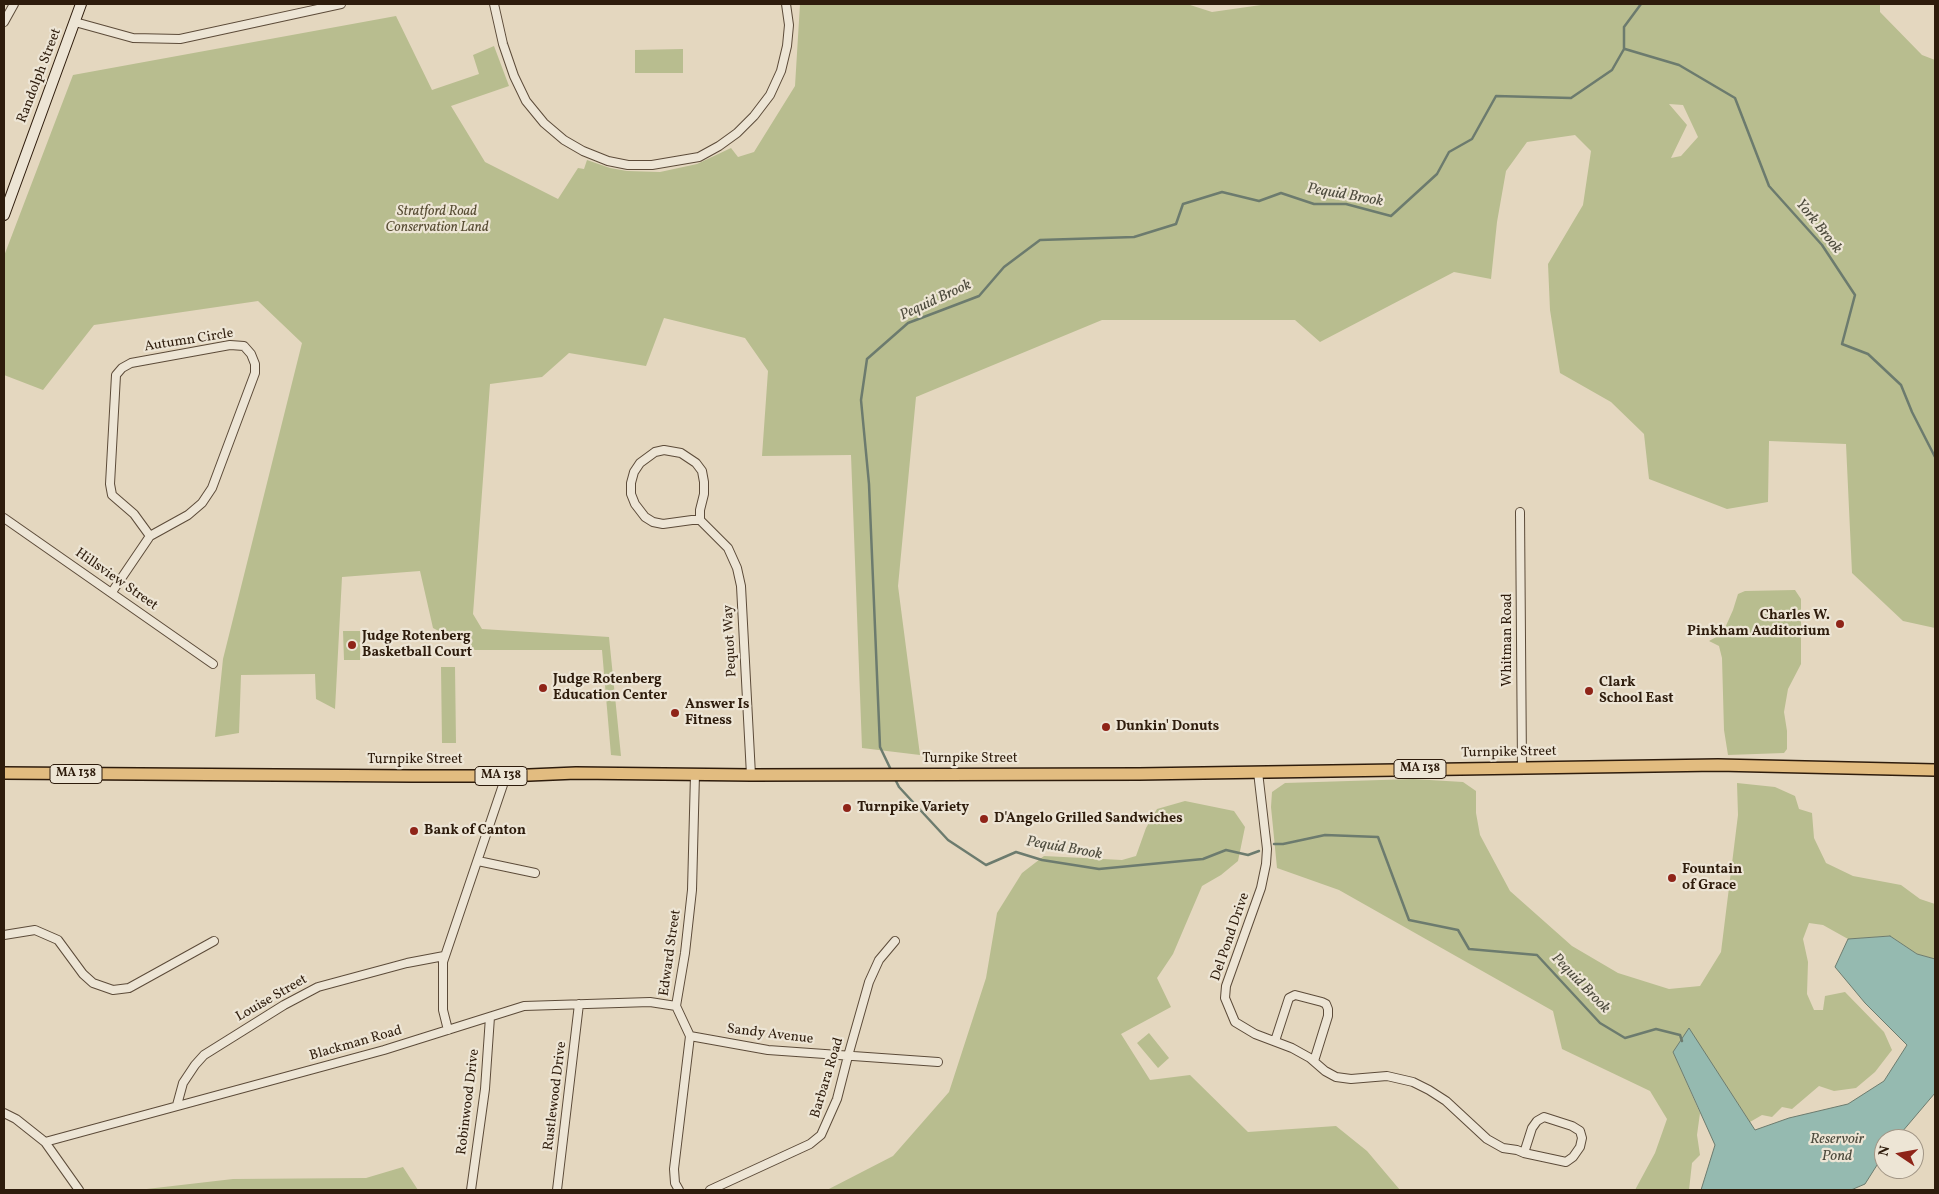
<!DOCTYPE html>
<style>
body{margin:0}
#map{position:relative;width:1939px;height:1194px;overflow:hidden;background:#e4d7bf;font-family:Vollkorn,serif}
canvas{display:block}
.frame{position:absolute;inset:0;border:5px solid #2e1c0c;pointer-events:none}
.north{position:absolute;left:1874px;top:1129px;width:50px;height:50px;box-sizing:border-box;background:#ede5d5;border:1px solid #a19585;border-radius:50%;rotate:282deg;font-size:14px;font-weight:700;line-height:20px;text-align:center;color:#2e1c0c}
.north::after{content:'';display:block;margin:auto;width:18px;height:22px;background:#8f2418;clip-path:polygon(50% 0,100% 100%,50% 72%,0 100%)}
</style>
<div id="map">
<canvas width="1939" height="1194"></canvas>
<div class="frame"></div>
<div class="north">N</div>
</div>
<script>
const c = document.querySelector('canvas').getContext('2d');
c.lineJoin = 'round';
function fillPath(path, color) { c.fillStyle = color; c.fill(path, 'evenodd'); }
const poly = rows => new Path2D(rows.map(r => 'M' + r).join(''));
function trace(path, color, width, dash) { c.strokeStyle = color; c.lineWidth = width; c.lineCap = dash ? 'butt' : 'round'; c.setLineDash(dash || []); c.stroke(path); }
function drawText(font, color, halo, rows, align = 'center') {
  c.font = font + ' Vollkorn,serif'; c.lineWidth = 4.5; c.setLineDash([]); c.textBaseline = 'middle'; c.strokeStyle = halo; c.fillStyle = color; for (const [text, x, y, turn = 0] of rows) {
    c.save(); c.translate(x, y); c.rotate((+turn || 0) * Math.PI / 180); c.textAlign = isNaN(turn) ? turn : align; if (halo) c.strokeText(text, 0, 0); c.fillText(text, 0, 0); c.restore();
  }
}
fillPath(poly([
 [800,4,1187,4,1212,12,1268,4,1880,4,1880,12,1922,55,1935,60,1935,628,1903,621,1852,573,1846,444,1769,441,1768,502,1727,509,1649,479,1644,434,1611,402,1560,373,1550,310,1548,264,1583,205,1591,151,1575,135,1527,142,1506,171,1497,222,1491,279,1454,272,1320,342,1295,320,1102,320,916,397,898,586,920,755,862,748,851,455,762,456,768,371,745,338,664,318,646,366,569,353,542,377,490,384,473,614,482,629,609,637,621,756,611,755,602,650,475,650,433,628,420,571,342,577,335,709,316,699,315,674,241,675,239,733,215,737,223,659,302,343,258,301,94,325,43,390,4,375,4,256,73,75,396,16,432,90,479,74,473,55,494,46,509,86,451,106,485,162,558,199,578,168,584,169,587,160,610,168,627,171,660,172,697,164,731,148,738,157,754,152,795,86],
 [1669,104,1683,105,1698,137,1681,156,1671,158,1687,125],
 [683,49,683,73,635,73,635,50],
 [1795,590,1801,599,1801,664,1788,689,1784,712,1787,731,1787,749,1784,753,1728,755,1724,730,1722,658,1719,646,1709,641,1718,636,1725,628,1733,610,1738,594,1745,591],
 [343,631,360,631,360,660,344,660],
 [441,667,455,667,456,743,442,743],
 [1413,779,1463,782,1476,791,1476,813,1480,835,1510,891,1572,946,1618,973,1669,989,1700,986,1721,952,1738,815,1737,783,1775,787,1795,796,1799,809,1812,813,1814,838,1826,863,1853,876,1901,885,1920,899,1935,904,1935,959,1917,954,1890,936,1848,939,1823,925,1809,923,1803,939,1808,962,1807,994,1814,1010,1823,1010,1825,996,1845,992,1884,1032,1892,1050,1875,1072,1856,1088,1834,1091,1819,1086,1792,1109,1782,1107,1772,1117,1762,1115,1750,1122,1689,1029,1673,1052,1700,1113,1697,1135,1700,1155,1692,1163,1689,1190,1635,1190,1655,1153,1667,1119,1650,1091,1562,1049,1553,1011,1339,890,1277,868,1271,807,1272,792,1285,783],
 [1185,801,1234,811,1245,827,1238,861,1221,875,1202,886,1173,954,1157,978,1171,1007,1121,1034,1150,1080,1190,1075,1248,1132,1336,1126,1367,1151,1400,1190,827,1190,893,1156,949,1092,986,978,997,913,1022,873,1044,856,1122,860,1136,856,1146,828,1157,809],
 [1149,1033,1169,1058,1158,1068,1137,1043],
 [403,1167,418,1190,138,1190,233,1179,366,1178]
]), '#b8bd8f');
const water = poly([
 [1890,936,1917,954,1935,959,1935,1093,1896,1139,1884,1139,1884,1154,1865,1184,1851,1190,1701,1190,1715,1145,1673,1052,1689,1028,1755,1130,1789,1118,1848,1104,1884,1081,1907,1045,1865,1003,1835,967,1848,939,1890,936]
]);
fillPath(water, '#95bab0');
trace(water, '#6c7b6e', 1);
trace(poly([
 [1625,49,1679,65,1735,98,1769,186,1822,245,1855,295,1842,344,1868,354,1901,385,1912,412,1935,457],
 [892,772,880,747,869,484,861,400,867,359,908,323,979,296,1004,267,1040,240,1134,237,1176,224,1183,204,1222,192,1259,201,1281,193,1314,204,1346,204,1391,216,1437,174,1449,152,1472,139,1496,96,1571,98,1612,70,1624,49,1624,27,1641,4],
 [895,779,899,787,948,840,986,865,1016,852,1042,860,1099,869,1203,859,1226,850,1248,855,1259,851],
 [1274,844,1283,844,1325,835,1378,837,1409,920,1458,930,1469,949,1537,955,1600,1023,1625,1038,1656,1029,1680,1035,1682,1041]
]), '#6c7b6e', 2.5);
const minor = poly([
 [494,4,503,44,514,76,526,101,544,123,564,140,583,151,608,161,628,165,652,165,699,157,719,146,737,133,754,116,770,95,781,71,787,46,789,25,786,4],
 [4,22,14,4],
 [75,22,133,38,180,39,341,4],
 [1520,512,1522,768],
 [4,518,213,664],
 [700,520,692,520,663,524,653,522,645,517,635,504,631,494,631,483,634,472,640,463,655,452,664,450,681,453,696,463,702,471,704,482,704,494,700,510,700,520,728,548,737,568,741,586,751,775],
 [112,592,150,536,134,514,112,495,110,484,116,375,122,368,131,363,230,345,244,346,251,354,255,364,255,373,212,488,202,503,188,515,150,536],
 [1258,772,1267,849,1266,864,1261,888,1226,986,1225,998,1235,1022,1255,1034,1292,1048,1310,1058,1325,1071,1336,1077,1351,1079,1387,1076,1413,1082,1429,1090,1446,1101,1487,1139,1503,1148,1517,1150,1524,1153,1566,1162,1573,1157,1580,1147,1582,1138,1580,1131,1572,1126,1544,1117,1537,1121,1532,1128,1524,1153],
 [478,861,535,873],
 [4,935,35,930,58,940,83,974,93,983,113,990,129,988,214,941],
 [448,1030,443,1010,443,962,506,776],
 [690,1036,768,1050,938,1062],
 [1275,1041,1289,998,1295,995,1322,1002,1326,1004,1328,1009,1328,1016,1314,1061],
 [177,1105,183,1083,195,1065,204,1055,284,1005,318,987,407,963,444,956],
 [4,1113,16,1119,45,1142,79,1190],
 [45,1142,384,1050,524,1006,650,1002,676,1006],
 [471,1190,485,1089,490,1017],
 [557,1190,579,1004],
 [679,1190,675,1183,674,1169,690,1036,676,1006,685,953,692,890,695,774],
 [710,1190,810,1144,821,1135,837,1099,848,1056,869,982,879,960,895,941]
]);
const secondary = poly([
 [4,215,81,4]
]);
const primary = poly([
 [4,773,412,776,506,776,576,773,751,775,1139,774,1718,765,1935,770]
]);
trace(minor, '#5c4b39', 10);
trace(secondary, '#2e1c0c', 12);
trace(primary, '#2e1c0c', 14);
trace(minor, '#ede5d5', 8);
trace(secondary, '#ede5d5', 10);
trace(primary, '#e2bc80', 11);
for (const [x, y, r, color] of [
 [1840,624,5,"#8f2418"],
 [352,645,5,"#8f2418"],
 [543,688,5,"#8f2418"],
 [1589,691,5,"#8f2418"],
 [675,713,5,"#8f2418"],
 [1106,727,5,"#8f2418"],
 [847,808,5,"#8f2418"],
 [984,819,5,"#8f2418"],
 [414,831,5,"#8f2418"],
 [1672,878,5,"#8f2418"]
]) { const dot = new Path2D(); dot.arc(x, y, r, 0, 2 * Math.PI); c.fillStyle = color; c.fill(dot); trace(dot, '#ede5d5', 2); }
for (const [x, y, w] of [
 [1420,769,52],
 [76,774,52],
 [501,776,52]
]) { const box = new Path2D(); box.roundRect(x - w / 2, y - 9.5, w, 19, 4); c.fillStyle = '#ede5d5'; c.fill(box); trace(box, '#2e1c0c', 1); }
drawText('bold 12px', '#2e1c0c', null, [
 ["MA 138",1420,769],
 ["MA 138",76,774],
 ["MA 138",501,776]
]);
drawText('14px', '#2e1c0c', '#ede5d5', [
 ["Randolph Street",40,76,-69],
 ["Autumn Circle",189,341,-9],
 ["Hillsview Street",116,580,35],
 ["Whitman Road",1508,640,-90],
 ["Pequot Way",731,641,-93],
 ["Turnpike Street",1509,753,-1],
 ["Turnpike Street",970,759],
 ["Turnpike Street",415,760],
 ["Del Pond Drive",1231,937,-71],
 ["Edward Street",671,953,-82],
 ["Louise Street",272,999,-30],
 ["Sandy Avenue",770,1035,7],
 ["Blackman Road",356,1044,-16],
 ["Barbara Road",828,1078,-73],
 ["Rustlewood Drive",556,1096,-83],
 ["Robinwood Drive",469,1102,-83]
]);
drawText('italic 14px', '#574c33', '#ede5d5', [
 ["Stratford Road",437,212],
 ["Conservation Land",437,228]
]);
drawText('bold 14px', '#2e1c0c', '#ede5d5', [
 ["Charles W.",1830,616,"right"],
 ["Pinkham Auditorium",1830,632,"right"],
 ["Judge Rotenberg",362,637],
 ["Basketball Court",362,653],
 ["Judge Rotenberg",553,680],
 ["Education Center",553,696],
 ["Clark",1599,683],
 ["School East",1599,699],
 ["Answer Is",685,705],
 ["Fitness",685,721],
 ["Dunkin' Donuts",1116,727],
 ["Turnpike Variety",857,808],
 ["D'Angelo Grilled Sandwiches",994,819],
 ["Bank of Canton",424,831],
 ["Fountain",1682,870],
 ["of Grace",1682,886]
], 'left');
drawText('italic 15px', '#4d4b3d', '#ede5d5', [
 ["Pequid Brook",1345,196,10],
 ["York Brook",1818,227,51],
 ["Pequid Brook",936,301,-25],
 ["Pequid Brook",1064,849,10],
 ["Pequid Brook",1580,984,46],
 ["Reservoir",1837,1140],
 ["Pond",1837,1157]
]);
</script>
